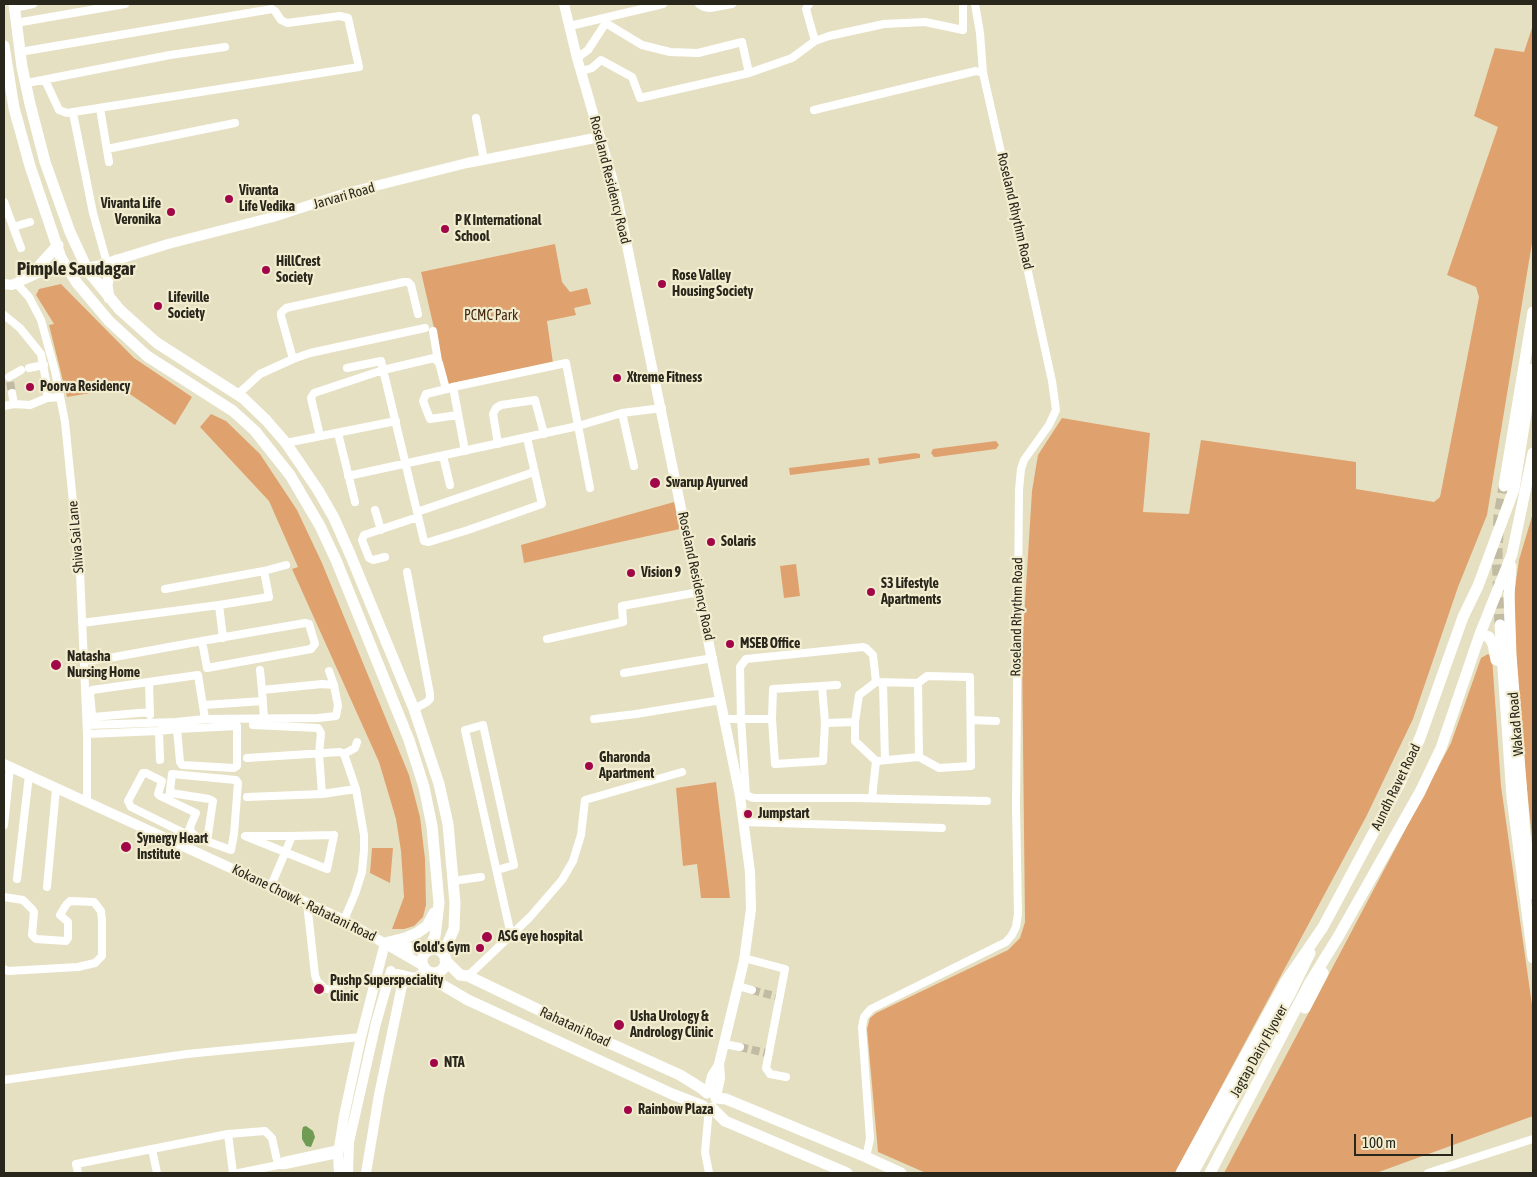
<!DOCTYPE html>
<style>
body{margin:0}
#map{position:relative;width:1537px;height:1177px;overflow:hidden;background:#e6e0c3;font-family:"Asap Condensed",sans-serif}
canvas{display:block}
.frame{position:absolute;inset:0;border:5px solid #29261c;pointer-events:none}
.scale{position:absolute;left:1354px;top:1134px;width:99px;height:22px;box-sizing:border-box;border:2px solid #29261c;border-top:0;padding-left:6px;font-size:15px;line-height:18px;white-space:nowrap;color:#29261c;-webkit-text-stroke:4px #f3edd0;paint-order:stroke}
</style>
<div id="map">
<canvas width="1537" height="1177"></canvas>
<div class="frame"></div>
<div class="scale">100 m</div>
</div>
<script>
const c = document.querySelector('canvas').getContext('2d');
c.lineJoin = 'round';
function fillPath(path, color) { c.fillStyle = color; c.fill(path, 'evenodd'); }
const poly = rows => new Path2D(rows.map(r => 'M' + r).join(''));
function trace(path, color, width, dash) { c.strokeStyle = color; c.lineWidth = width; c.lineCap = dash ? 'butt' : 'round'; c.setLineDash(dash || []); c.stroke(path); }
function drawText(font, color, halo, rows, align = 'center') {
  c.font = font + ' "Asap Condensed",sans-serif'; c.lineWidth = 4.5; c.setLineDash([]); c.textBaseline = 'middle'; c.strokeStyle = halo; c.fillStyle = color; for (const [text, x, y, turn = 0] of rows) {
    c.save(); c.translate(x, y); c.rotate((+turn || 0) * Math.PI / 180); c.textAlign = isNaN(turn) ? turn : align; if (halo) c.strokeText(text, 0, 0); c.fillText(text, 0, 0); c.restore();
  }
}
fillPath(poly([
 [1533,25,1533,237,1487,515,1458,587,1413,719,1366,817,1175,1173,926,1173,878,1152,867,1029,870,1018,876,1013,1008,950,1020,938,1025,922,1022,650,1032,491,1038,455,1062,418,1150,433,1143,512,1189,514,1201,440,1356,462,1356,489,1434,502,1440,497,1479,297,1476,287,1447,275,1498,127,1474,116,1495,48,1524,52],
 [555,244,562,282,570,292,587,288,591,304,574,308,576,315,547,321,553,363,447,384,421,272],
 [61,284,134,358,192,397,175,425,121,388,67,397,49,325,54,324,36,295,39,289],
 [211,414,226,421,260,454,297,510,322,563,409,775,420,817,425,859,426,905,423,917,414,926,404,929,392,929,404,897,401,851,396,819,379,762,292,569,298,567,269,501,200,427],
 [996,441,999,445,996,449,936,457,934,457,931,453,933,449],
 [915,453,920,454,920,458,879,464,878,458],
 [869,458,870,465,790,475,789,468],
 [674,502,680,529,524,563,521,545],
 [1533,513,1533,846,1519,714,1514,613,1515,588,1519,560],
 [796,564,800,596,784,598,780,566],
 [1488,654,1492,657,1501,786,1533,1012,1533,1116,1376,1173,1224,1173,1451,743,1481,658],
 [716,782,730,898,701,898,697,864,683,866,676,788],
 [372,848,393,848,390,883,370,873]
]), '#dfa26e');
fillPath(poly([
 [306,1126,313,1131,315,1137,311,1147,306,1146,302,1139,302,1131,303,1127]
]), '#709b55');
trace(poly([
 [10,382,12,393],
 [752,990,778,997],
 [740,1047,766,1053]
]), '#c0bba2', 8, [8, 4]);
trace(poly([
 [1500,625,1497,552,1499,516,1504,486]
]), '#c0bba2', 11, [11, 5.5]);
trace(poly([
 [699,4,704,7,710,8,732,4],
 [809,4,806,9,815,41],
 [14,8,33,4],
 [16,23,125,4],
 [570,26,663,4],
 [20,52,272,9,275,11,281,20,287,23,340,16,348,18,359,67,67,113,59,110,45,80],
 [577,58,588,50,605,24,609,25,642,45,670,52,698,53,742,42,749,73],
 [582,71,592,68,601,60,632,77,640,98,749,73,792,58,815,41,829,36,884,24,925,22,963,30,963,4],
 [27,83,170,55,225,47],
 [100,108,109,162],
 [814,110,976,71,983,73],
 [73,113,93,213,107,263],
 [476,118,484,160],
 [107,149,235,123],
 [4,202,21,248],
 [13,227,30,222],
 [16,283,29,297,41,320,55,371,65,422,80,572,87,734,87,802],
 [4,315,20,328,41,354,47,386,47,398],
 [433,331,438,361],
 [293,359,281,316,281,313,286,308,404,282,408,282,411,285,418,314],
 [29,368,44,365],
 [347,368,381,361,424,541,429,542,468,530,542,504,527,438],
 [9,377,21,370],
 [451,388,426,394,423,401,430,419,458,415],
 [12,393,14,404],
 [237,395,260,374,293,359,310,353,425,328],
 [4,406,14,404,30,405,47,398,60,397],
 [622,413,634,466],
 [338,433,355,502],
 [320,436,311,398,314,393,383,370,434,358,439,363,446,389],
 [286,443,396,421],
 [498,444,493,414,496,408,501,405,535,400,544,434],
 [465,451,453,387,566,363,590,488],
 [443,456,450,485],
 [348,476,578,426,622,413,662,408],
 [375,510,381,530],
 [417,512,534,472],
 [385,557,373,560,369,558,362,540,364,535,418,517],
 [407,572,430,694,430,699,427,702,414,709],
 [165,589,264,571],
 [219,605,269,597,264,571,286,565],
 [82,623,219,605,223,638],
 [547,639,623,622,622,606,699,592],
 [84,661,109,658,202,641,305,623,309,624,315,644,311,649,207,668,202,641],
 [260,670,262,690],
 [329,671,334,685],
 [624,673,713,658],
 [149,682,150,715],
 [876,682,873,655,866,648,863,647,746,659,740,667,741,719,746,795,753,798,857,798,987,801],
 [883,683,885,760],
 [918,683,919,757],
 [822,686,825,723,823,761,775,764,772,719,773,689,822,686],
 [822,686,837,685],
 [204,705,263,701],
 [93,717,150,712],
 [594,719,636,714,721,700],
 [725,719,772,719],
 [971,720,996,721],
 [855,722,859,695,876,682,918,683,927,676,970,677,971,766,939,768,919,757,876,761],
 [825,723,855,722,855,741,876,761,872,798],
 [93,724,90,694,92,690,198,675,205,719],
 [87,725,176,722,205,719,318,718,336,716,338,706,334,685,322,684,262,690,264,719],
 [253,725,318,728,321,733,319,754,322,794],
 [159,731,160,760],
 [87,734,159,731,177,729,237,726,237,766,234,768,182,765,180,762,177,729],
 [344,754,355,748,357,742],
 [247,758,340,752,344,754,356,789,364,835,364,850,362,872,355,894,344,920],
 [171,793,209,799,213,801,207,841],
 [247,797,322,794,356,789],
 [169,799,172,774,236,780,238,783,234,834,231,850,198,838,191,832,190,827,196,813,160,796,158,794,162,781,146,773,143,773,128,801,131,807,186,834,189,830],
 [743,822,942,828],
 [4,825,10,767],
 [334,835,327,869,245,836,292,836,334,835],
 [497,870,514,865,483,725,465,730,511,935],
 [17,879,29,775],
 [453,881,481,877],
 [271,886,292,836],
 [47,887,56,789],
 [4,897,23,900,32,909,34,912,32,935,36,939,66,941,68,938,68,922,60,915,66,905,70,901,94,902,101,911,102,920,102,956,95,963,78,967,8,971,4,969],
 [307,903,315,975,317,981,325,989,339,989],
 [744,958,785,969,766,1068,770,1074,786,1077],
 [468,976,530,917,562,880,573,861,581,835,585,800,682,772],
 [738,986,752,990],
 [724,1044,740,1047],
 [4,1080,187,1054,361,1037],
 [228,1134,233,1173],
 [152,1149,157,1173],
 [338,1154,285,1165,278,1165,284,1161,339,1149],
 [866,1157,870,1139,862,1027,864,1017,871,1009,877,1006,1006,942,1012,935,1016,927,1018,914,1016,806,1019,490,1021,469,1024,460,1049,425,1056,410,1052,381,1025,258,983,73,980,33,975,4],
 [78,1173,76,1164,228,1134,265,1131,272,1138,278,1165,239,1173],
 [709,1173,705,1152,709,1108],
 [1428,1173,1533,1139]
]), '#fff', 8);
trace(poly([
 [564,4,577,58,616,192,740,796,750,872,751,909,744,961,719,1064,720,1078,716,1097],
 [4,284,12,285,38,273,67,267,91,267,97,266,168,244,273,217,347,193,467,163,600,137],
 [4,764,344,920,422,965],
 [393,944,426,951],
 [398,974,415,978,427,971],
 [708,1093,712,1076,719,1065],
 [339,1173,338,1154,344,1116,361,1037,385,943],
 [348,1173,349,1142,376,1023,391,971],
 [366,1173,379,1095,404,976]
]), '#fff', 10);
trace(poly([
 [14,4,22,67,30,104,45,162,70,232,88,271,120,310,157,343,243,398,266,420,286,443,318,490,334,518,350,554,414,709,439,784,448,824,455,903,454,929,443,954],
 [4,46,14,108,30,166,61,258,77,283,109,321,147,356,233,411,255,431,290,475,320,526,336,560,409,740,424,787,432,826,439,903,435,936,428,950],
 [30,276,58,245],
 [109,298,107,285,109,276,117,260],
 [1504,486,1533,312],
 [1511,566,1509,595,1511,655,1525,834,1533,894],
 [1500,625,1512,797,1533,958],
 [1480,634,1489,637,1493,644,1496,660],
 [385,943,405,938,417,933,427,926,434,913],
 '422 961a12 12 0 1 1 24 0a12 12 0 1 1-24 0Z',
 [445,960,460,975,468,976,587,1033,680,1075,701,1088,707,1093],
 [434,973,439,983,468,1000,672,1094,703,1106],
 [1305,1008,1323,973],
 [716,1098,726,1099,866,1157,901,1173],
 [712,1108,725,1121,847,1173],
 [1181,1173,1286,981,1323,927,1399,785,1420,738,1463,617,1478,586,1514,489,1533,369],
 [1193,1173,1289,996,1310,953],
 [1210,1173,1309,984,1338,937,1420,792,1441,748,1480,634,1512,554,1533,453]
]), '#fff', 11);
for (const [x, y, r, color] of [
 [229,199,5,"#a10748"],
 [171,212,5,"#a10748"],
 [445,229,5,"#a10748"],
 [266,270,5,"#a10748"],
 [662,284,5,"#a10748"],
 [158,306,5,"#a10748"],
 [617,378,5,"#a10748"],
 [30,387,5,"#a10748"],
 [655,483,6,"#a10748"],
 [711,542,5,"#a10748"],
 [631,573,5,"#a10748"],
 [871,592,5,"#a10748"],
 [730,644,5,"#a10748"],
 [56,665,6,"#a10748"],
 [589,766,5,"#a10748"],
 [748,814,5,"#a10748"],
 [126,847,6,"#a10748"],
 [487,937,6,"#a10748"],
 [480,948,5,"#a10748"],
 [319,989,6,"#a10748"],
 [619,1025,6,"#a10748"],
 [434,1063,5,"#a10748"],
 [628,1110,5,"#a10748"]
]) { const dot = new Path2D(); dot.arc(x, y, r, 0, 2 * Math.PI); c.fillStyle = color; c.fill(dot); trace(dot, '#f3edd0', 2); }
drawText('14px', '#29261c', '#f3edd0', [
 ["Roseland Residency Road",610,180,76],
 ["Jarvari Road",344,196,-16],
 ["Roseland Rhythm Road",1015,211,77],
 ["Shiva Sai Lane",76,537,-95],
 ["Roseland Residency Road",696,576,78],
 ["Roseland Rhythm Road",1017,617,-89],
 ["Wakad Road",1516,724,-95],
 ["Aundh Ravet Road",1396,787,-64],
 ["Kokane Chowk - Rahatani Road",304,903,26],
 ["Rahatani Road",575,1027,25],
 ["Jagtap Dairy Flyover",1259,1051,-61]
]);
drawText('bold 14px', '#29261c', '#f3edd0', [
 ["Vivanta",239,191],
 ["Life Vedika",239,207],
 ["Vivanta Life",161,204,"right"],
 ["Veronika",161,220,"right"],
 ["P K International",455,221],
 ["School",455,237],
 ["HillCrest",276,262],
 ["Society",276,278],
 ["Rose Valley",672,276],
 ["Housing Society",672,292],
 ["Lifeville",168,298],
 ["Society",168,314],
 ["Xtreme Fitness",627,378],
 ["Poorva Residency",40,387],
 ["Swarup Ayurved",666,483],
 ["Solaris",721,542],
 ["Vision 9",641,573],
 ["S3 Lifestyle",881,584],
 ["Apartments",881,600],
 ["MSEB Office",740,644],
 ["Natasha",67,657],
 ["Nursing Home",67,673],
 ["Gharonda",599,758],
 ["Apartment",599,774],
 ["Jumpstart",758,814],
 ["Synergy Heart",137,839],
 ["Institute",137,855],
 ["ASG eye hospital",498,937],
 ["Gold's Gym",470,948,"right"],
 ["Pushp Superspeciality",330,981],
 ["Clinic",330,997],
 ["Usha Urology &",630,1017],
 ["Andrology Clinic",630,1033],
 ["NTA",444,1063],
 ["Rainbow Plaza",638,1110]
], 'left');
drawText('14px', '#442910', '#f3edd0', [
 ["PCMC Park",491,316]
]);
drawText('bold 19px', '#29261c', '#f3edd0', [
 ["Pimple Saudagar",76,269]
]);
</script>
